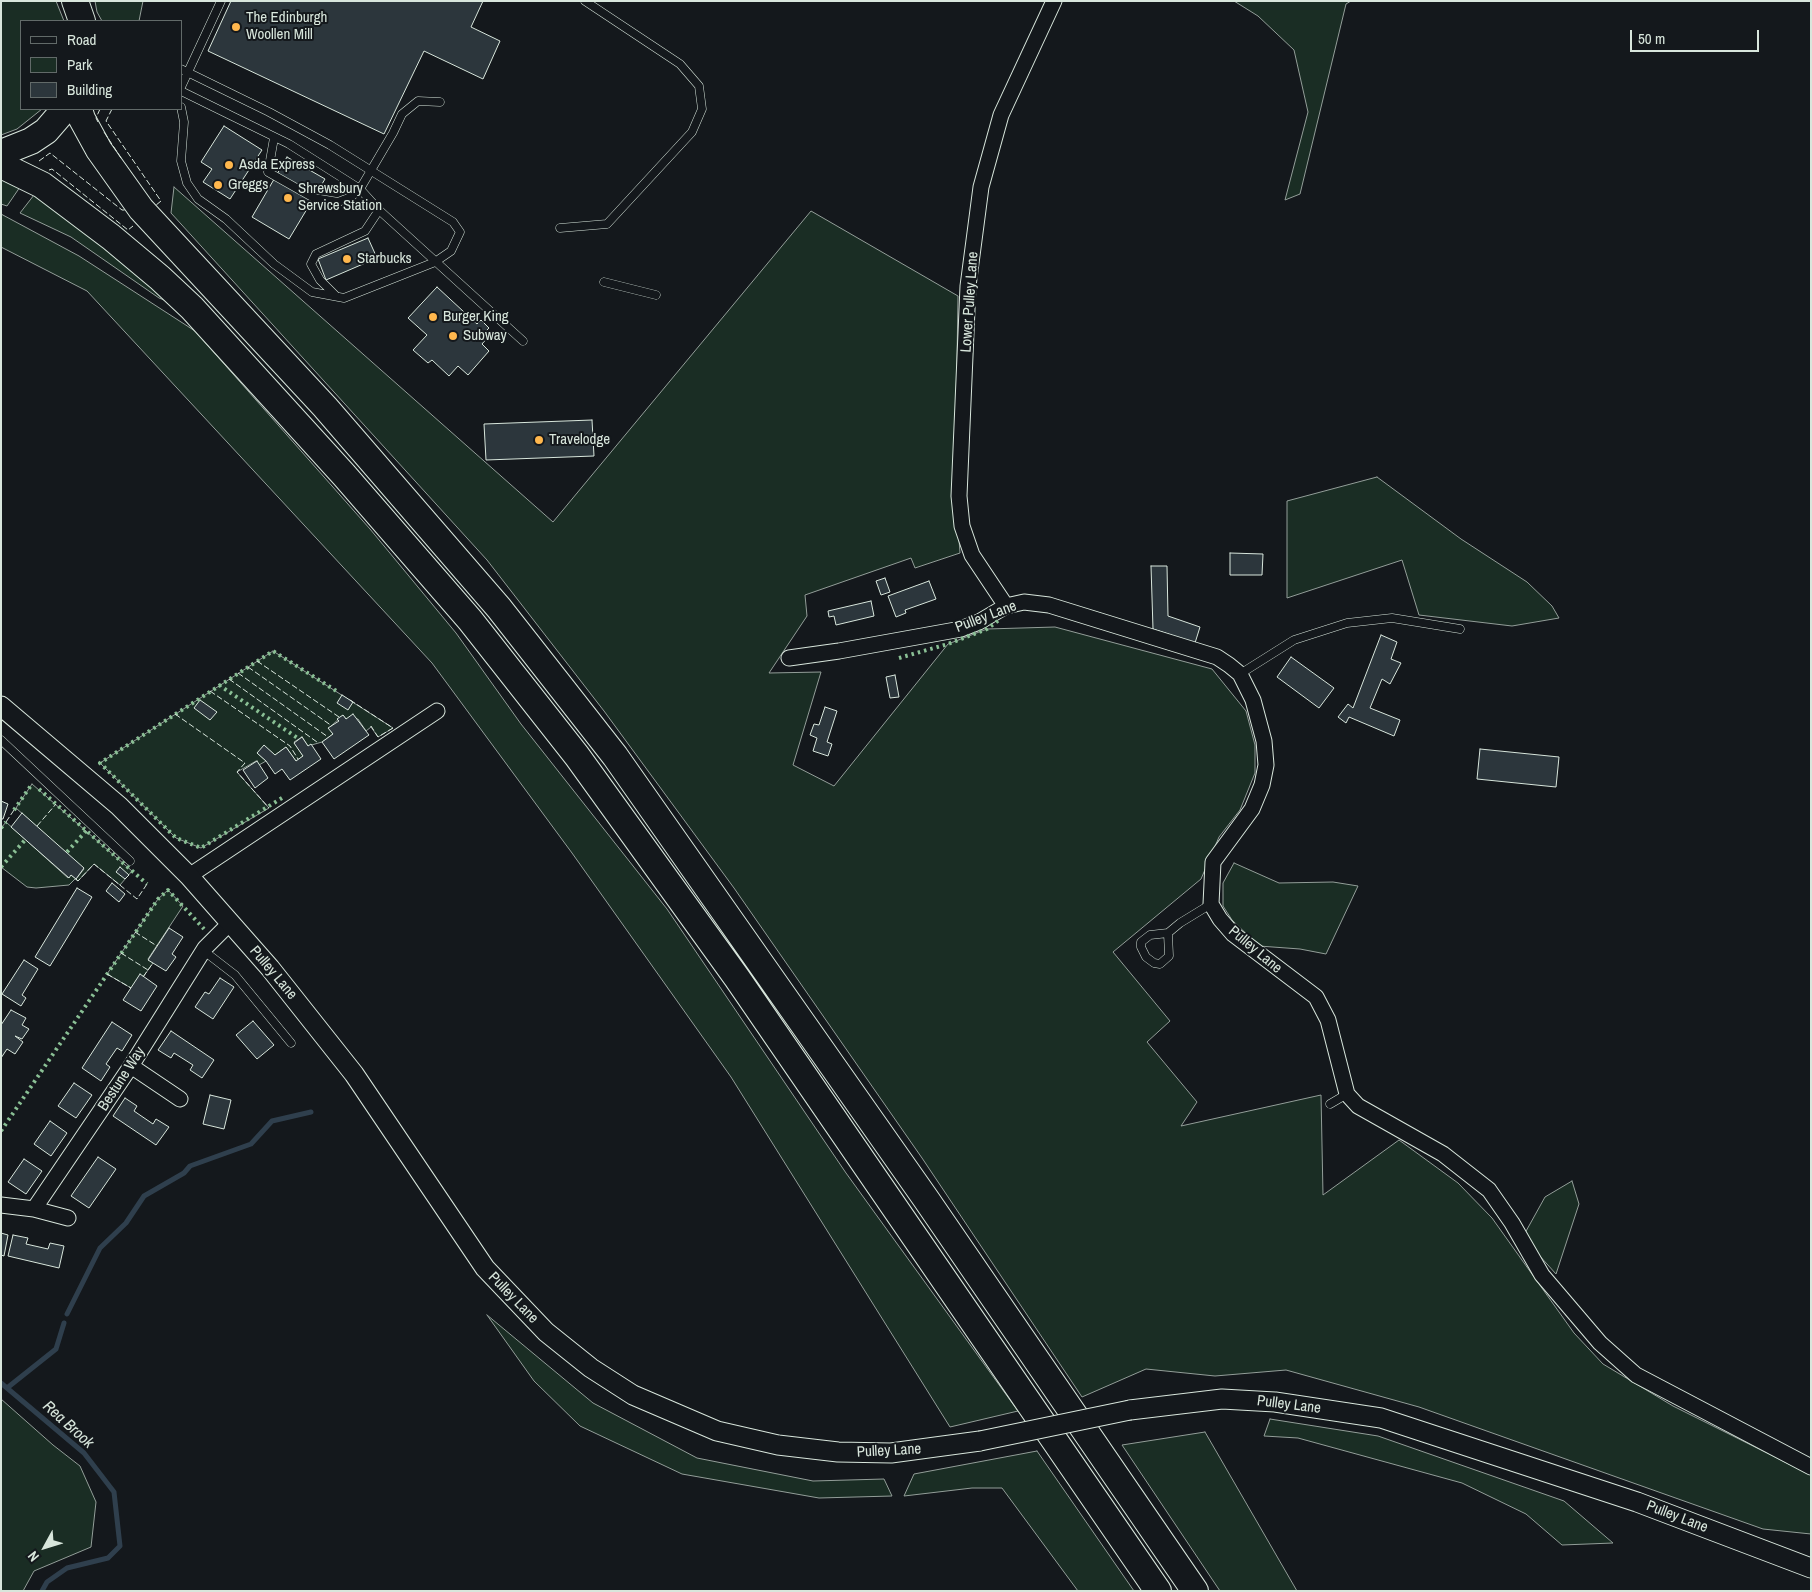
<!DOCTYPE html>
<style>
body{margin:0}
#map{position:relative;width:1812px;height:1592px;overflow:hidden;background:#14181c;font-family:"Archivo Narrow",sans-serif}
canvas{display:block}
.frame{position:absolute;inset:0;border:2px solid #d8e6dc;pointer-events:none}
.legend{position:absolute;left:20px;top:20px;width:162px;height:90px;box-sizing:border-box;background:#14181c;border:1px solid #626a69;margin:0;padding:6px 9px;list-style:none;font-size:15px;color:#d8e6dc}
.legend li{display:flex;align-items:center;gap:10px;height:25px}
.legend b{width:25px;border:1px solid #626a69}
.north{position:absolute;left:20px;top:1522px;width:50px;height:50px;-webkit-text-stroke:4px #14181c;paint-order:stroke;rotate:231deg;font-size:14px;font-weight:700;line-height:20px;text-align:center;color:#d8e6dc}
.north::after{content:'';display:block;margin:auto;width:18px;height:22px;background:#d8e6dc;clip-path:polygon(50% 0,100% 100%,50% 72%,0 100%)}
.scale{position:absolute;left:1630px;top:30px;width:129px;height:22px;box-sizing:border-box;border:2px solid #d8e6dc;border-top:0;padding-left:6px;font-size:15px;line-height:18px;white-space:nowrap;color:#d8e6dc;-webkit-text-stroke:4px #14181c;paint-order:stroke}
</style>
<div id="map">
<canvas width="1812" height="1592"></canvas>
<div class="frame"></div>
<ul class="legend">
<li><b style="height:6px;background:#14181c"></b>Road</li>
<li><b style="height:14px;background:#1a2d24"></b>Park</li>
<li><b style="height:14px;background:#2c363c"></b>Building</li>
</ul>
<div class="north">N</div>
<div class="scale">50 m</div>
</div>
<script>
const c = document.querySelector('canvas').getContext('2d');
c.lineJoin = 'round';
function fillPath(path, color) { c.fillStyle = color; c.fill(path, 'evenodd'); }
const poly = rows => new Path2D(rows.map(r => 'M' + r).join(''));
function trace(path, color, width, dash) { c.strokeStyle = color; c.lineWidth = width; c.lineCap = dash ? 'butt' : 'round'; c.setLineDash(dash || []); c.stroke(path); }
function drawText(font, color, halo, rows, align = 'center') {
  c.font = font + ' "Archivo Narrow",sans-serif'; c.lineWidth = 4; c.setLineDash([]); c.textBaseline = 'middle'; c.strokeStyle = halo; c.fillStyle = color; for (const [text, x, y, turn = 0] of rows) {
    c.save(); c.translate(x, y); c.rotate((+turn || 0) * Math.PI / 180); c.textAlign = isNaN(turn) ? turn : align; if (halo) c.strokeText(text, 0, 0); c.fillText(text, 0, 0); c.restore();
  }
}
const green = poly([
 [1,1,56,1,64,21,21,21,21,109,42,109,17,129,1,135,1,1],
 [95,1,143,1,139,21,102,21,97,12,95,1],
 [1234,1,1351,1,1346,4,1300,194,1285,200,1308,112,1294,50,1258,16,1234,1],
 [1,179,20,187,7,206,1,204,1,179],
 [174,187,553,522,811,211,958,296,955,485,960,553,915,568,911,558,805,595,807,616,769,673,821,672,793,765,834,786,948,644,987,629,1055,627,1212,669,1246,711,1255,745,1255,773,1240,810,1219,837,1201,879,1113,952,1170,1021,1147,1042,1197,1102,1181,1126,1321,1095,1323,1195,1399,1140,1458,1183,1492,1218,1574,1333,1603,1364,1673,1406,1811,1475,1811,1534,1763,1529,1419,1407,1286,1370,1215,1376,1146,1369,1082,1397,922,1158,734,888,604,711,487,560,171,213,174,187],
 [34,195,126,264,172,303,159,298,71,237,20,213,34,195],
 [1,214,79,256,195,331,370,529,456,633,521,724,667,909,846,1173,1018,1411,950,1427,731,1077,572,853,432,663,87,291,1,247,1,214],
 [1377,477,1461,539,1527,582,1552,606,1559,618,1512,626,1419,615,1402,560,1287,598,1287,501,1377,477],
 [273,651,393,728,378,737,371,727,366,731,358,719,346,719,343,715,329,728,333,734,322,742,308,746,302,737,294,742,303,756,296,761,286,747,275,755,264,746,257,753,266,761,259,765,256,761,237,772,269,808,201,848,176,838,100,763,273,651],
 [32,784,132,871,120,885,94,864,78,881,75,879,69,885,36,888,27,887,1,867,1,828,6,822,68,878,71,875,76,879,84,869,16,808,32,784],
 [1234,863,1279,883,1333,882,1358,886,1326,954,1300,949,1259,946,1232,920,1223,906,1223,883,1234,863],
 [168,890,183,906,148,959,153,963,143,977,131,988,107,974,158,899,168,890],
 [1572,1181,1579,1204,1556,1274,1538,1254,1525,1233,1545,1197,1572,1181],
 [487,1315,593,1403,697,1458,813,1481,884,1479,892,1496,819,1498,682,1474,580,1426,534,1381,487,1315],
 [1,1399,53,1445,80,1466,96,1502,91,1547,34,1571,23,1591,1,1591,1,1399],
 [1270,1419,1378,1436,1564,1501,1613,1543,1562,1545,1526,1514,1462,1483,1298,1438,1264,1436,1270,1419],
 [1205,1432,1297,1591,1220,1591,1122,1445,1205,1432],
 [1037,1451,1134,1591,1078,1591,1002,1488,972,1488,904,1496,914,1474,1037,1451]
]);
fillPath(green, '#1a2d24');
trace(green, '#939e99', 1);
trace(poly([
 [67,1314,100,1248,126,1223,144,1196,184,1173,190,1166,251,1144,272,1121,311,1112],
 [1,1383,84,1453,114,1492,120,1546,108,1558,67,1568,47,1582,42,1591],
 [7,1388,56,1349,64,1323]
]), '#2f3f4d', 5);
const building = poly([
 [231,1,483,1,471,27,500,41,483,79,424,51,384,134,208,51,231,1],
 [224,126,262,150,230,199,203,182,212,169,201,162,224,126],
 [287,157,325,179,289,239,252,217,287,157],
 [368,238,377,258,326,280,318,259,368,238],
 [437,287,477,324,481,320,489,328,485,332,489,336,482,344,489,351,468,375,458,366,449,376,432,360,428,363,413,350,427,335,408,318,437,287],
 [592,420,594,456,486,460,484,424,592,420],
 [1230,553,1263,554,1262,575,1230,575,1230,553],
 [1151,566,1167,566,1168,616,1200,627,1195,643,1153,629,1151,566],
 [885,578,890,592,881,595,876,581,885,578],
 [929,581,936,599,905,610,906,613,896,617,888,596,929,581],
 [871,601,874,616,836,625,834,616,829,617,828,611,871,601],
 [1381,635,1397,642,1391,659,1401,663,1390,684,1382,679,1370,708,1400,720,1394,736,1349,717,1346,723,1338,717,1348,704,1353,708,1381,635],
 [1291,657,1334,688,1319,708,1277,677,1291,657],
 [895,675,899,697,890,698,886,677,895,675],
 [342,695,353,702,348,710,337,703,342,695],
 [200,700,217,712,210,720,194,708,200,700],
 [825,707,837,711,827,742,832,744,828,756,813,751,817,738,810,735,814,724,819,725,825,707],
 [353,714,369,735,334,759,322,742,333,734,328,728,339,721,337,719,343,715,346,719,353,714],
 [302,737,308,746,311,744,321,759,290,780,282,769,275,774,266,761,257,753,264,745,275,755,286,747,296,761,303,756,294,743,302,737],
 [1480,749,1559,757,1556,787,1477,779,1480,749],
 [257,761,268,778,255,788,243,770,257,761],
 [1,801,8,804,3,819,1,819,1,801],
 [22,813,84,868,76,879,71,875,69,878,11,827,22,813],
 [120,867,129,875,125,879,116,872,120,867],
 [112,883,125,894,119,902,106,891,112,883],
 [77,888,92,897,50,966,35,957,77,888],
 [169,928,183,937,172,954,176,957,166,971,148,960,169,928],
 [24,960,38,969,22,995,26,998,21,1006,2,994,24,960],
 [140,974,157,986,141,1011,123,1000,140,974],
 [220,978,234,987,213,1019,195,1007,205,992,209,994,220,978],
 [11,1010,26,1018,22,1025,29,1029,22,1039,15,1036,23,1042,15,1054,7,1049,1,1058,1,1025,11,1010],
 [253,1021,274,1045,257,1059,236,1035,253,1021],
 [112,1022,132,1035,122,1051,117,1048,106,1064,110,1067,101,1081,82,1068,112,1022],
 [171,1031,214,1060,202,1078,190,1070,193,1065,174,1053,171,1058,158,1050,171,1031],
 [74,1083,92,1095,76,1118,58,1106,74,1083],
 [210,1095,231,1100,224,1129,203,1124,210,1095],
 [125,1098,137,1106,134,1111,153,1124,156,1119,169,1127,156,1145,113,1116,125,1098],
 [50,1121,67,1133,51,1156,34,1144,50,1121],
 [98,1157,116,1169,89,1208,71,1196,98,1157],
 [24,1159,42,1171,26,1194,8,1182,24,1159],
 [1,1233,8,1235,4,1256,1,1255,1,1233],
 [13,1235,28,1238,26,1244,48,1249,50,1243,64,1246,59,1268,8,1256,13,1235]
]);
fillPath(building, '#2c363c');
trace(building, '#d8e6dc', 1);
const service = poly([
 [181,69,269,112,330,145,453,222,460,232,451,251,435,262,344,298,312,292,274,264,226,219,198,199,187,183,181,161,184,122,181,107],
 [181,87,221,1],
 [181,91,289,144,360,189,379,210,523,341],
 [274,138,268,172,314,198,338,202,351,197,360,189,393,133,402,114,418,101,440,102],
 [560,228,607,224,692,132,702,109,699,86,680,64,585,1],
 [604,282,656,295],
 [335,295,320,280,311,264,316,254,365,231,379,210],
 [1240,674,1294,640,1347,623,1392,618,1460,629],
 [1,740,130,861],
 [1168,933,1150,935,1141,942,1141,947,1146,957,1154,963,1160,964,1169,956,1168,933,1180,923,1211,904],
 [204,951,235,975,291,1043],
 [1330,1104,1347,1094]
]);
const minor = poly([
 [1006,606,972,555,962,526,959,496,968,286,981,187,1001,115,1054,1],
 [789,658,839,651,961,629,979,622,1006,606,1024,602,1049,605,1217,657,1229,665,1240,674,1253,700,1264,741,1266,765,1262,785,1252,809,1213,862,1211,904,1220,919,1233,934,1316,997,1328,1020,1347,1094,1358,1106,1443,1154,1489,1190,1512,1223,1542,1275,1600,1343,1636,1375,1811,1467],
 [189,876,437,711],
 [131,1066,180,1099],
 [1,1205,34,1209,131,1066,205,948,230,923],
 [34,1209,68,1218]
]);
const tertiary = poly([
 [1,706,119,806,189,876,270,968,354,1074,485,1268,546,1332,591,1368,633,1395,717,1431,778,1445,838,1452,891,1453,980,1441],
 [1130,1410,1222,1399,1275,1402,1381,1418,1637,1502,1811,1568]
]);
const trunk = poly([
 [75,1,82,21],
 [79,109,82,119,99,150,141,209,325,407,499,608,615,756,926,1199,1195,1591],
 [1,153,31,141,46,131,65,109],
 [1,165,42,185,111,237,160,278,192,308,344,475,470,620,577,756,737,978,1158,1591]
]);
trace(service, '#d8e6dc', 9);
trace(minor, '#d8e6dc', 17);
trace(tertiary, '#d8e6dc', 21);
trace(trunk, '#d8e6dc', 28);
trace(service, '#14181c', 8);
trace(minor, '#14181c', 15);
trace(tertiary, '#14181c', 19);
trace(trunk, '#14181c', 26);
const tertiaryBridge = poly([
 [980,1441,1130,1410]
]);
trace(tertiaryBridge, '#d8e6dc', 21, []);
trace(tertiaryBridge, '#14181c', 19);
trace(poly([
 [899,658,948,644,987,629,999,620],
 [219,685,299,739],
 [39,789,147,884],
 [282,798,201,848,176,838,100,763,273,651,338,692],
 [14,810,32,784],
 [1,828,6,822],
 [67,852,86,831],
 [1,867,25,840],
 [1,1131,158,899,168,890,204,929]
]), '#8ac095', 4, [2.5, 4]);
trace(poly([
 [112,109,106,121,161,201,155,206],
 [98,122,96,118,100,109],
 [104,132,121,158],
 [39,161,50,153,122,210,126,210],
 [49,170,52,169,128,230,133,226],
 [257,661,339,717],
 [248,667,332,726],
 [238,673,328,737],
 [229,679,317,742],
 [210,691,290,746,298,759],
 [350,700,393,728,378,737,371,726,369,728],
 [175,714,245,763,237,772,269,808],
 [6,822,14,810],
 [37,826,56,804],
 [76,879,78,881,94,864,137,899,147,884],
 [135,932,157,946],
 [121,953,148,970],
 [107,974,131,988],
 [143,977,153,963]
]), '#d8e6dc', 1, [6, 2.5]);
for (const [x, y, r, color] of [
 [236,27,5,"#ffb74d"],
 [229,165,5,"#ffb74d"],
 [218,185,5,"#ffb74d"],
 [288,198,5,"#ffb74d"],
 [347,259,5,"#ffb74d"],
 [433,317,5,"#ffb74d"],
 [453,336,5,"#ffb74d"],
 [539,440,5,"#ffb74d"]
]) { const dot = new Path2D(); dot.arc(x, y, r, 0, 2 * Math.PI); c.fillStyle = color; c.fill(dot); trace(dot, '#14181c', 2); }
drawText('15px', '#d8e6dc', '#14181c', [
 ["The Edinburgh",246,18],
 ["Woollen Mill",246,35],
 ["Asda Express",239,165],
 ["Greggs",228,185],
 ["Shrewsbury",298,189],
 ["Service Station",298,206],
 ["Starbucks",357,259],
 ["Burger King",443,317],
 ["Subway",463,336],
 ["Travelodge",549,440]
], 'left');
drawText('15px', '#d8e6dc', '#14181c', [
 ["Lower Pulley Lane",970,302,-86],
 ["Pulley Lane",986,617,-21],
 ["Pulley Lane",1255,950,40],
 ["Pulley Lane",273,973,50],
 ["Bestune Way",122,1079,-57],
 ["Pulley Lane",513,1298,46],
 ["Pulley Lane",1289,1405,7],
 ["Pulley Lane",889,1451,-3],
 ["Pulley Lane",1677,1517,21]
]);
drawText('italic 16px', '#d8e6dc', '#14181c', [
 ["Rea Brook",68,1425,42]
]);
</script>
